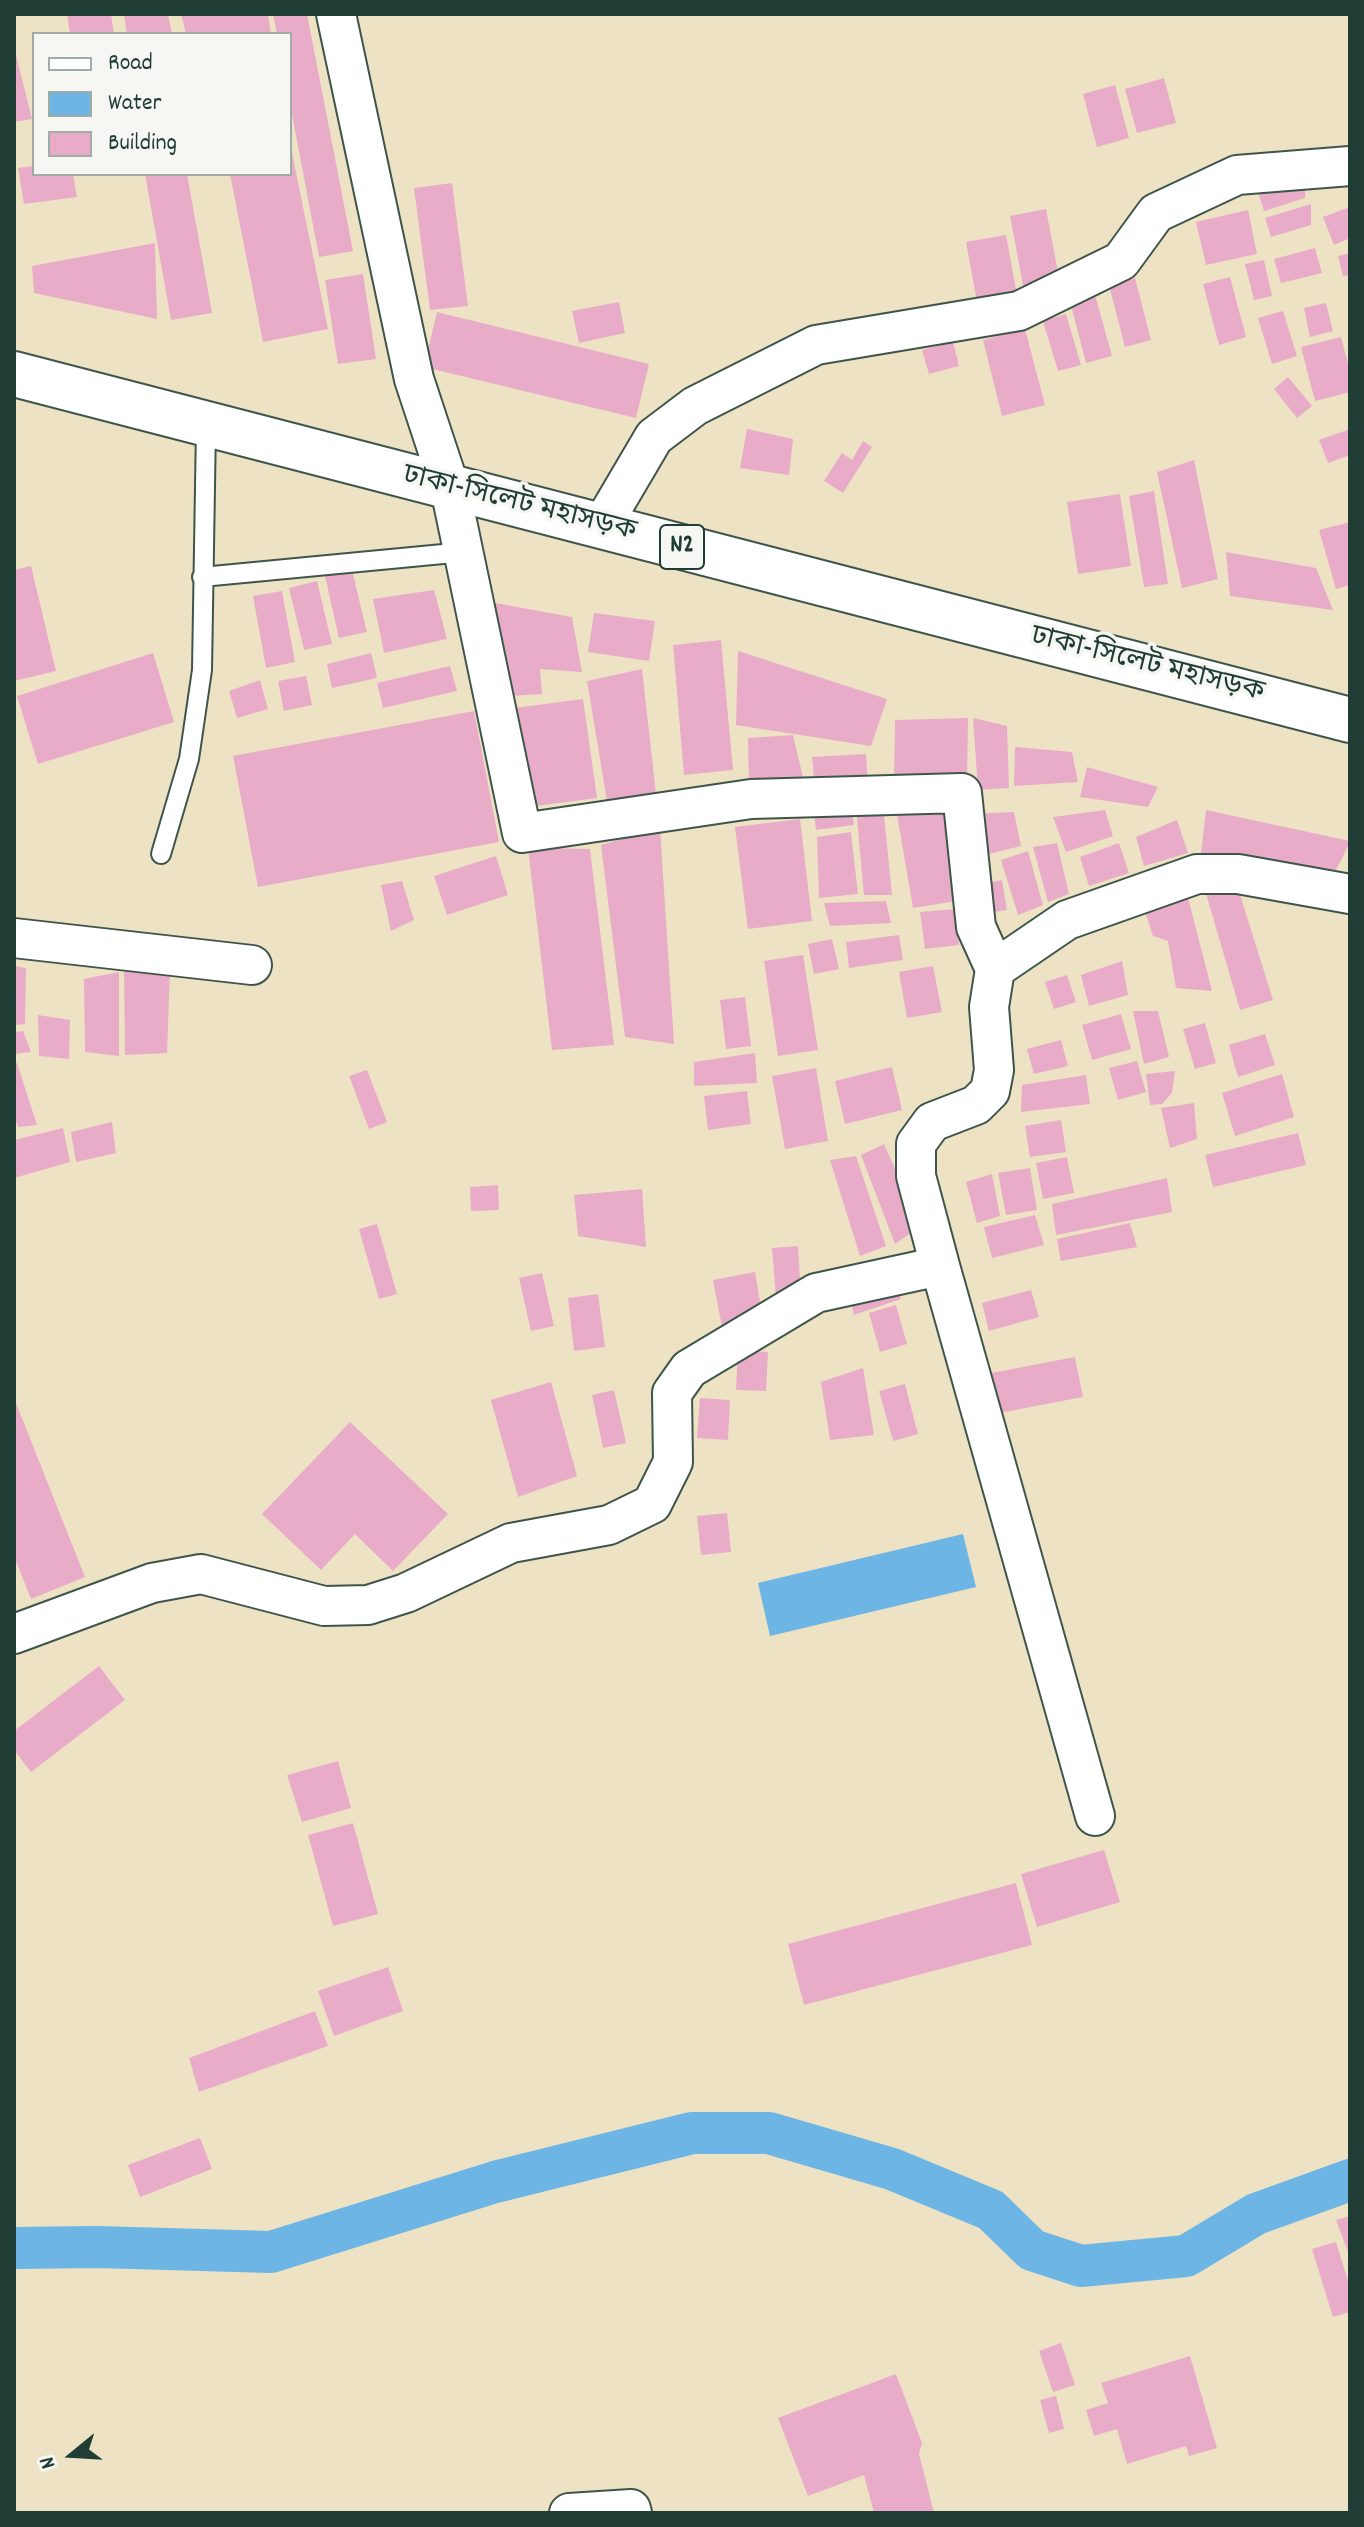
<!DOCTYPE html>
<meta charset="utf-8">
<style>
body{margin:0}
#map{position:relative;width:1364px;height:2527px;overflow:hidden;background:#eee2c5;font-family:Dekko,sans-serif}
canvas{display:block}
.frame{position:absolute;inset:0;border:16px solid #1f3d34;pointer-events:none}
.legend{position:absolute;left:32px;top:32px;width:260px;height:144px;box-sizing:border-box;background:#f6f6f2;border:2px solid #a0aca6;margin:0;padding:10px 14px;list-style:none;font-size:24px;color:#1f3d34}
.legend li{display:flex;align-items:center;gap:16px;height:40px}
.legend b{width:40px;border:2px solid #a0aca6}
.north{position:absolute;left:32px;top:2415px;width:80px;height:80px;-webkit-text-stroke:6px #f6f6f2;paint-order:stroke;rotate:252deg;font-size:22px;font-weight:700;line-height:32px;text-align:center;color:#1f3d34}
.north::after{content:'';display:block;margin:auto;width:28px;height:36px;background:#1f3d34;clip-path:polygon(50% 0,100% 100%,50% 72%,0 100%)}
</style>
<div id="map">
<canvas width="1364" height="2527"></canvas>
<div class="frame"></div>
<ul class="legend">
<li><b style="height:10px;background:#fff"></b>Road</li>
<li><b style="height:22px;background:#6cb5e4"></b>Water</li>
<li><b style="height:22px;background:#e9acc8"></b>Building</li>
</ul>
<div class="north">N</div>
</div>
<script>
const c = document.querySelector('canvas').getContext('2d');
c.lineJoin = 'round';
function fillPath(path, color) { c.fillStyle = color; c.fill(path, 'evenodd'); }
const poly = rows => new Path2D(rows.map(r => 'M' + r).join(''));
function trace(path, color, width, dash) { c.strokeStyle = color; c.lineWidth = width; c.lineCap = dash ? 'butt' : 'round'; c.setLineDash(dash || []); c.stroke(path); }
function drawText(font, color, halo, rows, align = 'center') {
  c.font = font + ' Dekko,"Noto Sans Bengali",sans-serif'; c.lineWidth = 7; c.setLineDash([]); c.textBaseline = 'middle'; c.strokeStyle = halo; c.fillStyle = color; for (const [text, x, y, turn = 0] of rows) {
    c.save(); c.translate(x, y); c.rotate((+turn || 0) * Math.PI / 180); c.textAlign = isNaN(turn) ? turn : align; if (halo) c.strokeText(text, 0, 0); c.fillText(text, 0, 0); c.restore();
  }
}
fillPath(poly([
 [963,1534,976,1587,770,1636,758,1583]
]), '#6cb5e4');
trace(poly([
 [14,2248,97,2247,271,2252,495,2182,692,2133,769,2133,892,2169,991,2210,1032,2250,1081,2266,1186,2256,1256,2214,1350,2180]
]), '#6cb5e4', 42);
fillPath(poly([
 [67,14,111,14,114,34,70,34],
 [124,14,168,14,172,34,127,34],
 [181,14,268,14,271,34,186,34],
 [273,14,307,14,353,251,319,257,290,104,290,34,277,34],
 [14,46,32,119,14,122],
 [1164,78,1176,123,1137,133,1125,89],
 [1115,85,1129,138,1097,147,1083,94],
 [290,143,328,329,263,342,230,174,290,174],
 [34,166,34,174,73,174,77,197,24,204,18,168],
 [145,174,187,174,212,313,171,320],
 [1305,177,1305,198,1264,211,1258,192],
 [452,183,468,306,430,310,414,188],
 [1311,204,1311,225,1271,237,1265,218],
 [1350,207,1350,238,1334,245,1323,217],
 [1046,209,1060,283,1024,290,1010,216],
 [1248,210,1257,254,1206,265,1196,222],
 [1006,235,1017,295,977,302,966,242],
 [155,243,157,319,34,293,32,266],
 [1315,248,1322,273,1281,283,1274,259],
 [1350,253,1350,275,1343,276,1338,256],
 [1264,260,1272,296,1254,300,1245,264],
 [363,274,376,359,338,364,325,280],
 [1230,277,1246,337,1219,345,1203,284],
 [1135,278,1151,340,1125,347,1109,285],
 [1095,295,1112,356,1086,363,1070,302],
 [619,302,625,333,579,343,572,311],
 [1326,303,1333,331,1310,337,1304,308],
 [1283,311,1297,356,1272,364,1258,318],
 [437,312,649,364,636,418,424,367],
 [1066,314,1081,365,1058,371,1043,321],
 [1025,329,1045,405,1002,416,983,340],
 [1341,337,1350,372,1350,392,1315,401,1301,347],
 [953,342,959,366,929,374,922,350],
 [1288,377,1312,406,1297,418,1274,389],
 [747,429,793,439,789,475,740,468],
 [1350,429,1350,455,1328,463,1319,440],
 [863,441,872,447,843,493,824,481,842,453,852,460],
 [1194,460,1218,579,1182,588,1157,472],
 [1154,491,1168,584,1144,587,1129,496],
 [1120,494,1131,566,1078,574,1067,502],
 [1350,522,1350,585,1336,589,1319,530],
 [1226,552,1316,568,1333,610,1230,596],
 [31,566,56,671,14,681,14,570],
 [352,570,367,632,339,638,325,576],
 [317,581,332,644,304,650,289,588],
 [434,590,447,639,384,653,373,599],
 [282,591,295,662,266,668,253,596],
 [490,602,572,617,582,672,540,669,542,694,510,696],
 [594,613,655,621,649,661,588,652],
 [721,640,733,770,684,775,673,645],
 [738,651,887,699,871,746,736,725],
 [153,653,174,722,38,764,17,696],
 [371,653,377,678,332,688,327,664],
 [450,666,457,691,383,708,377,683],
 [642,669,656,794,607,801,587,681],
 [306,676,312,705,284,711,278,681],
 [260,680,268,709,237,718,229,691],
 [583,699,597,798,521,808,507,709],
 [474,711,499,842,258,887,233,756],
 [968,718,967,784,894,788,895,720],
 [973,718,1007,726,1009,788,978,790],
 [793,735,805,786,749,786,748,738],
 [1015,747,1072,752,1078,782,1014,786],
 [866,754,868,787,815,790,812,757],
 [1087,767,1158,787,1148,807,1080,797],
 [946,800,962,900,913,908,896,809],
 [851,801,854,825,816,830,813,807],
 [883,805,892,895,864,895,856,808],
 [1105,810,1113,836,1066,852,1053,817],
 [1206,810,1350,841,1350,842,1336,870,1201,853],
 [1014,812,1021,846,973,858,969,814],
 [800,819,812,921,748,929,735,827],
 [1177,820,1188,853,1144,866,1136,837],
 [660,828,674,1044,625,1037,601,845],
 [851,832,858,894,819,898,817,837],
 [1057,843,1069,894,1048,902,1033,847],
 [1119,843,1129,873,1089,886,1080,857],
 [528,848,590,849,614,1045,552,1050],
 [1028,851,1043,905,1018,915,1001,860],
 [496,856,508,895,447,915,434,876],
 [1002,880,1007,910,979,914,975,885],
 [1202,880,1237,885,1273,1000,1240,1010],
 [402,881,414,920,391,931,381,885],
 [1185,886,1212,991,1176,988,1168,941,1153,936,1143,905],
 [886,901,891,923,830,926,824,903],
 [955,909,959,945,925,949,920,912],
 [899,935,903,960,849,968,846,942],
 [832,939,839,969,814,974,808,944],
 [803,955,818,1050,778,1056,764,961],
 [1122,961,1128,995,1089,1006,1081,975],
 [14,966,26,968,25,1024,14,1025],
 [124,966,170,969,167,1053,125,1055],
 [933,966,942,1012,907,1018,899,972],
 [119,972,119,1056,85,1052,84,979],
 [1067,975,1076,1002,1054,1009,1045,982],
 [745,997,751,1046,726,1049,720,1000],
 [1133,1011,1158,1011,1169,1057,1144,1064],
 [1121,1014,1131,1049,1092,1060,1082,1025],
 [38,1015,70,1020,69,1059,39,1056],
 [1205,1023,1216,1063,1195,1069,1183,1029],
 [23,1031,31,1052,14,1054,14,1032],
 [1265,1034,1275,1065,1238,1077,1229,1045],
 [1061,1040,1068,1066,1034,1074,1027,1049],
 [755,1053,757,1083,694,1086,694,1062],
 [1137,1061,1146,1092,1118,1100,1109,1068],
 [14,1063,17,1063,37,1125,18,1127,14,1115],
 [892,1067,902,1110,845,1124,835,1081],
 [816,1068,828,1141,785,1149,772,1076],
 [367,1070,387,1122,369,1129,349,1076],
 [1175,1071,1172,1093,1162,1104,1150,1105,1146,1074],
 [1282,1074,1294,1117,1235,1136,1222,1093],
 [1086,1075,1090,1104,1021,1112,1022,1085],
 [747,1091,751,1124,708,1130,704,1096],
 [1194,1103,1197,1139,1170,1148,1161,1108],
 [1061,1120,1066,1152,1030,1157,1025,1126],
 [112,1122,116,1153,76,1162,71,1132],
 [63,1128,70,1162,14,1178,14,1140],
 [1298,1133,1306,1165,1213,1187,1205,1155],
 [884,1144,921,1226,895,1244,861,1155],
 [856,1156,886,1246,860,1256,830,1160],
 [1067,1157,1074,1193,1043,1199,1036,1163],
 [1030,1168,1037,1210,1006,1215,998,1173],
 [992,1174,1000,1216,977,1223,966,1182],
 [1167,1178,1172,1212,1056,1235,1052,1204],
 [498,1185,499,1210,471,1211,470,1187],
 [642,1189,646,1247,578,1236,574,1195],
 [1035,1215,1044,1245,992,1258,984,1227],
 [1130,1223,1137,1247,1061,1261,1057,1239],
 [377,1224,397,1294,379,1299,359,1229],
 [798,1246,801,1296,776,1298,772,1248],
 [755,1272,763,1320,722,1327,713,1280],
 [542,1273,554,1326,531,1331,519,1278],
 [895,1280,901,1299,854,1315,849,1295],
 [1031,1290,1039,1317,989,1331,982,1303],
 [598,1294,605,1347,574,1351,568,1298],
 [896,1305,907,1344,880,1352,869,1313],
 [738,1350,768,1352,766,1391,736,1390],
 [1075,1357,1083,1397,994,1414,986,1374],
 [863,1368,874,1435,830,1440,821,1382],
 [551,1382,577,1476,518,1497,491,1400],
 [905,1384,918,1434,893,1441,879,1391],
 [614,1390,626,1443,603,1448,592,1395],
 [14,1398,85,1577,31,1599,14,1556],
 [700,1398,730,1400,728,1440,697,1438],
 [350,1422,448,1514,393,1571,355,1534,321,1570,262,1514],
 [727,1513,731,1552,701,1555,697,1516],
 [99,1666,125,1700,31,1772,14,1750,14,1731],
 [338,1761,351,1808,302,1822,287,1775],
 [353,1823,378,1914,333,1926,308,1835],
 [1104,1850,1120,1902,1037,1927,1021,1874],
 [1016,1883,1032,1945,804,2005,788,1944],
 [388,1967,403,2011,334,2036,318,1991],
 [315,2011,328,2046,199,2092,189,2058],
 [200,2138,212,2169,140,2197,128,2165],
 [1350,2216,1350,2257,1336,2220],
 [1336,2242,1350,2287,1350,2312,1333,2317,1312,2249],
 [1061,2343,1075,2385,1053,2392,1039,2351],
 [1190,2356,1217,2448,1189,2456,1186,2446,1127,2464,1117,2429,1094,2436,1086,2410,1108,2403,1101,2383],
 [896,2374,922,2443,919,2454,934,2513,874,2513,864,2475,808,2496,778,2418],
 [1056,2396,1064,2429,1049,2433,1040,2400]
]), '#e9acc8');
const lane = poly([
 [202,577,464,552],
 [161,854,189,759,202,670,206,426]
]);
const street = poly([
 [336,14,414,379,450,488,522,833,751,799,962,793,976,927,995,969],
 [601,527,654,437,695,406,816,345,1019,311,1121,261,1156,213,1237,175,1350,166],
 [14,938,252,965],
 [940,1266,1095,1816],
 [14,1634,152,1583,201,1574,324,1606,368,1605,406,1593,511,1543,609,1525,652,1504,673,1462,672,1393,689,1369,816,1293,940,1266,916,1176,916,1144,932,1122,976,1105,990,1091,994,1070,989,1007,995,969,1067,920,1197,874,1238,874,1350,894],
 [569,2513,631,2509,632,2513]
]);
const highway = poly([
 [14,374,1350,720]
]);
trace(lane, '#3e564a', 22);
trace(street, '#3e564a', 42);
trace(highway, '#3e564a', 48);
trace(lane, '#fff', 18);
trace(street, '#fff', 38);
trace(highway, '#fff', 44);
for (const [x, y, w] of [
 [682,547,44]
]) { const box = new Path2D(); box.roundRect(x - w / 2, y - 22, w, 44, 6); c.fillStyle = '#f6f6f2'; c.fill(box); trace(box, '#1f3d34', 2); }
drawText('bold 26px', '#1f3d34', null, [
 ["N2",682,547]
]);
drawText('28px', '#1f3d34', '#f6f6f2', [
 ["ঢাকা-সিলেট মহাসড়ক",519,506,14],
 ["ঢাকা-সিলেট মহাসড়ক",1147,667,14]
]);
</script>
